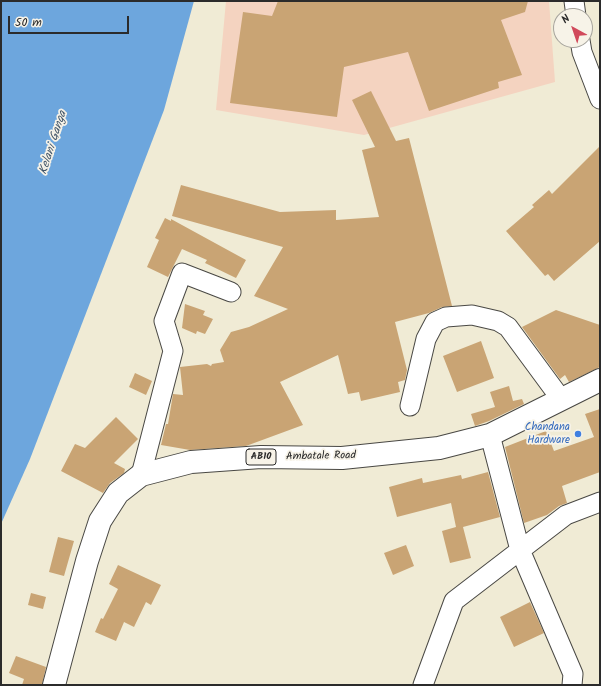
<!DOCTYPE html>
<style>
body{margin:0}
#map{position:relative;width:601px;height:686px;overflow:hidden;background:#f0ebd5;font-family:Kalam,sans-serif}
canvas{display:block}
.frame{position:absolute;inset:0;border:2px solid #2b2b2b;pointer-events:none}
.north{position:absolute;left:553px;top:8px;width:40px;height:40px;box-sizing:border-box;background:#f7f3e8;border:1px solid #a5a39c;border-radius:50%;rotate:320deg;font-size:11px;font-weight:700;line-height:16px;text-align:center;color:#2b2b2b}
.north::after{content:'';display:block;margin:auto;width:14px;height:18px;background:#d1495b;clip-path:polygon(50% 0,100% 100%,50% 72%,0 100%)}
.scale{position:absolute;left:8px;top:16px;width:121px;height:18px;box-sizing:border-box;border:2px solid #2b2b2b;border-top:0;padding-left:5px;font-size:12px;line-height:14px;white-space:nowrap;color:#2b2b2b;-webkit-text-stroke:3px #f7f3e8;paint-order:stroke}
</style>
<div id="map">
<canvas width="601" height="686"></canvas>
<div class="frame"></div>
<div class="north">N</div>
<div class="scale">50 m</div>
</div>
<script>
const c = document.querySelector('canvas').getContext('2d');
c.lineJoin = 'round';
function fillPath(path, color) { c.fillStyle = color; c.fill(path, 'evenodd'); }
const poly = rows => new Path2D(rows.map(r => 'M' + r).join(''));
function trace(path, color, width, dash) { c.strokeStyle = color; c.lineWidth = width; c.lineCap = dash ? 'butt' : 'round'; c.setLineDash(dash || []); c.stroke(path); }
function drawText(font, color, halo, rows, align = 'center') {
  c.font = font + ' Kalam,sans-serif'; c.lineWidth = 3.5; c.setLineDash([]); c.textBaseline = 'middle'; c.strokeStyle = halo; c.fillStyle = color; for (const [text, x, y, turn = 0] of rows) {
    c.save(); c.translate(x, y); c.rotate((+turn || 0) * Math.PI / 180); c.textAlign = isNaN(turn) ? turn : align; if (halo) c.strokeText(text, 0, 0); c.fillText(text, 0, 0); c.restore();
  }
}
fillPath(poly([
 [226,1,549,1,555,82,364,135,216,110]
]), '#f4d3c0');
fillPath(poly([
 [1,1,194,1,164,110,30,459,1,524]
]), '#6da6dd');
fillPath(poly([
 [278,1,528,1,525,12,501,20,522,75,498,82,499,88,429,111,408,52,344,67,337,117,230,103,243,12,272,16],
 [371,91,396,141,409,138,452,306,442,307,429,313,395,322,407,370,405,380,398,382,400,392,361,401,359,392,348,394,338,355,280,382,303,425,246,446,190,450,161,445,166,424,168,424,173,394,183,395,180,367,207,364,211,366,212,364,224,362,220,350,231,332,249,327,288,309,254,296,283,247,172,216,181,185,280,212,336,210,336,220,379,217,362,150,375,147,352,100],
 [600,146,600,241,554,281,548,274,545,276,506,231,534,207,532,205,549,190,552,194],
 [165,218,171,221,171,219,246,260,236,278,205,263,207,260,182,249,168,277,147,267,159,240,155,238],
 [185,304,205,311,203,315,213,319,205,334,197,331,196,334,182,328],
 [556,310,600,325,600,367,569,382,565,375,560,379,522,327],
 [481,341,494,378,457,392,443,356],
 [135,373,152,381,146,395,129,387],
 [509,386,513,401,522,399,524,404,489,421,475,426,471,414,495,407,490,392],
 [600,409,600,472,562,486,567,503,559,506,547,515,524,523,505,447,546,431,554,451,594,437,585,414],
 [116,417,138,439,114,463,125,469,124,473,110,483,103,493,61,471,75,444,85,448],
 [488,472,500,517,463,527,471,558,450,563,442,531,456,527,451,503,397,517,389,487,422,478,423,483,461,475,462,479],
 [58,537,74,541,64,576,49,572],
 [406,545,414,566,393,575,384,553],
 [118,565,161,585,151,605,146,602,134,627,124,622,116,641,95,632,101,618,103,619,118,589,109,584],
 [31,593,46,597,43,609,28,605],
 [530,602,544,633,514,647,500,617],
 [16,656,46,667,42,685,22,685,24,679,9,673]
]), '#c9a474');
const minor = poly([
 [574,1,576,16],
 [580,40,582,52,600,99],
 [410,406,426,339,435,322,446,317,472,315,498,321,508,327,561,399],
 [490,435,520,550,573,674,572,685],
 [141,475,173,351,164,321,182,273,231,292],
 [423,685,454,601,566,515,600,502]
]);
const major = poly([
 [54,685,87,561,100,521,118,493,141,475,191,462,261,457,342,458,439,448,490,435,600,380]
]);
trace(minor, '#494844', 21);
trace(major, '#494844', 24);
trace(minor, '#fff', 19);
trace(major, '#fff', 22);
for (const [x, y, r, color] of [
 [578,434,4,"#3f7fe0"]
]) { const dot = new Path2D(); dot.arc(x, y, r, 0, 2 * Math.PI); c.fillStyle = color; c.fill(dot); trace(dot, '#f7f3e8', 1.5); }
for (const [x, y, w] of [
 [261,457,30]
]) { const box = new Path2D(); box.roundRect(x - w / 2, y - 8, w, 16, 3); c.fillStyle = '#f7f3e8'; c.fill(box); trace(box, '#2b2b2b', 1); }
drawText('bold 10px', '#2b2b2b', null, [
 ["AB10",261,457]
]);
drawText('11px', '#366cbe', '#f7f3e8', [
 ["Chandana",570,428],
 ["Hardware",570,441]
], 'right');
drawText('11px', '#2b2b2b', '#f7f3e8', [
 ["Ambatale Road",321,457,-1]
]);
drawText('italic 12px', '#425669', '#f7f3e8', [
 ["Kelani Ganga",54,143,-72]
]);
</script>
